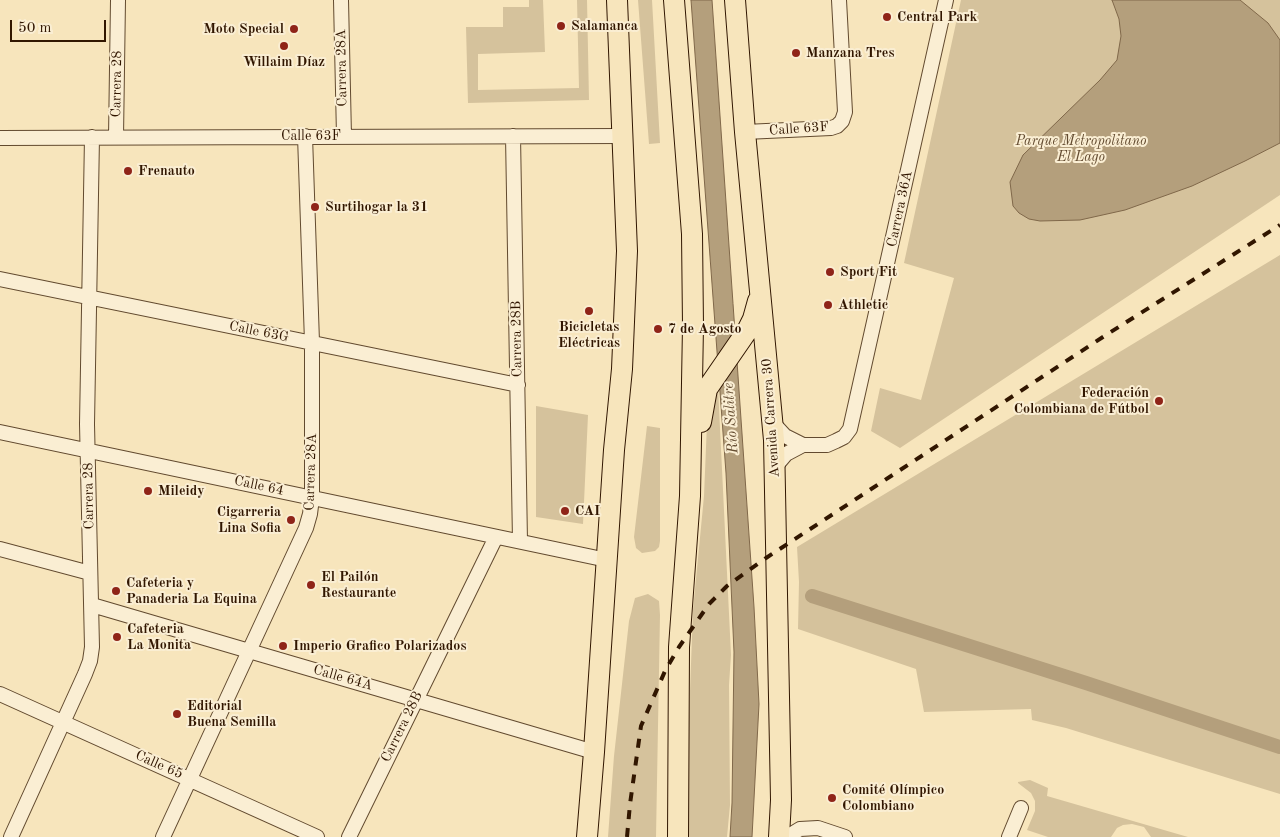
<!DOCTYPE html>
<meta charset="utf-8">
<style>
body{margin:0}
#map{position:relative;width:1280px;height:837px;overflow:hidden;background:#f7e5bc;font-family:"Old Standard TT",serif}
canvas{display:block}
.scale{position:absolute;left:10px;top:20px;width:96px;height:22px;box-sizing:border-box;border:2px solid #311600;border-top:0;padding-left:6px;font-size:15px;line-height:18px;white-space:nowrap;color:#311600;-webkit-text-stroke:4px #faeed3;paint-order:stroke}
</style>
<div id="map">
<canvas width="1280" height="837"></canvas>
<div class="scale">50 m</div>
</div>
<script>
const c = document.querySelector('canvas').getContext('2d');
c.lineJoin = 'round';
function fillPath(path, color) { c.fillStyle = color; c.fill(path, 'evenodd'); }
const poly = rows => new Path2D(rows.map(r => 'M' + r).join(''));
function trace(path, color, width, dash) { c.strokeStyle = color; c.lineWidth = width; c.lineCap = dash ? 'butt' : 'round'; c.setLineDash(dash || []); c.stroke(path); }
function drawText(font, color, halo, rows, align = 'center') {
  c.font = font + ' "Old Standard TT",serif'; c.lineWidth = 4; c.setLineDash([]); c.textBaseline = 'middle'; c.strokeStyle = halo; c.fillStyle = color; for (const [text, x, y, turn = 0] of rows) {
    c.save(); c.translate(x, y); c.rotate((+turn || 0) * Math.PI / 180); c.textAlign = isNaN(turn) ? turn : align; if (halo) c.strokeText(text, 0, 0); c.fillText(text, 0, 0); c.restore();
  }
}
fillPath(poly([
 [529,0,543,0,545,52,478,54,478,90,579,88,577,0,587,0,589,100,468,103,466,27,503,27,503,7,529,7],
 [638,0,652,0,660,143,649,144],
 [961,0,1280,0,1280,195,900,448,871,431,880,388,921,400,954,278,904,263],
 [1280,255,1280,794,1066,728,1032,720,1031,709,924,712,916,669,798,629,799,582,797,547],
 [718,387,731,655,729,685,730,805,727,837,688,837,689,718,693,610,704,496,707,423],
 [536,406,588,415,583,524,536,517],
 [647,426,660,428,660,541,659,547,655,551,642,553,636,548,634,537],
 [648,594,659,601,660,615,656,837,608,837,614,756,629,621,635,598],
 [1030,780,1048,788,1047,796,1188,837,1151,837,1144,827,1132,824,1123,825,1117,828,1111,837,1048,837,1027,830,1035,811,1035,801,1031,793,1018,783,1018,782]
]), '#d5c29c');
const water = poly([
 [691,0,712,0,754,607,759,704,752,837,730,837,732,803,734,652,726,473,691,0],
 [1112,0,1240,0,1268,23,1280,40,1280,143,1245,161,1192,186,1125,210,1080,220,1040,221,1029,219,1019,213,1013,206,1010,182,1023,155,1100,80,1117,60,1121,36,1119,19,1112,0]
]);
fillPath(water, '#b49f7c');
trace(water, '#80684a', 1);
trace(poly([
 [812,596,1086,683,1280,747]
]), '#b49f7c', 14);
const minor = poly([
 [341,0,344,136],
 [745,132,831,128,837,126,842,121,845,112,839,0],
 [513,136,520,541],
 [116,137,118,0],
 [0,138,622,136],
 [0,279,518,385],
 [773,423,785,436,803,445,827,445,836,441,844,437,850,429,946,0],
 [0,432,607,560],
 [775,467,786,454,803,445],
 [0,549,90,573],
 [92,605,594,752],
 [0,694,317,837],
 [11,837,85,674,90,661,92,647,87,424,92,137],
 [163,837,306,528,310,514,312,498,312,342,305,136],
 [349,837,496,537],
 [787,837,800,829,818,828,845,837],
 [1009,837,1021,808]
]);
const highway = poly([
 [674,0,692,234,693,326,690,496,679,647,678,837],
 [735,0,745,132,774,440,781,800,779,837],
 [701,422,707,389,747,331,753,319,758,301],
 [587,837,594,752,614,450,622,369,627,251,617,0]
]);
trace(minor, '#624a2f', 16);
trace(highway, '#311600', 22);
trace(minor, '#faeed3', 14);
trace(highway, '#f7e5bc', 20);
trace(poly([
 [627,837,630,804,641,726,665,671,679,647,709,604,727,586,766,558,1106,335,1280,225]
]), '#311600', 4, [9, 9]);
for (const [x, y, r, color] of [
 [887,17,5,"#8f2418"],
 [561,26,5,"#8f2418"],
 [294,29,5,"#8f2418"],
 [284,46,5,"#8f2418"],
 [796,53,5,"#8f2418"],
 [128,171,5,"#8f2418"],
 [315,207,5,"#8f2418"],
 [830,272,5,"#8f2418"],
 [828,305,5,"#8f2418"],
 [589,311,5,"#8f2418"],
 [658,329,5,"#8f2418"],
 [1159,401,5,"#8f2418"],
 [148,491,5,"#8f2418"],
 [565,511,5,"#8f2418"],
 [291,520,5,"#8f2418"],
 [311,585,5,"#8f2418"],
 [116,591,5,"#8f2418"],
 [117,637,5,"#8f2418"],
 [283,646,5,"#8f2418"],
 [177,714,5,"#8f2418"],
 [832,798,5,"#8f2418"]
]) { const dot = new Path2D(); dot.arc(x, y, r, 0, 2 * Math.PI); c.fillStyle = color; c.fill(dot); trace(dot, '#faeed3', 2); }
drawText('bold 14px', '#311600', '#faeed3', [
 ["Central Park",897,17],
 ["Salamanca",571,26],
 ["Moto Special",284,29,"right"],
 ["Manzana Tres",806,53],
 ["Willaim Díaz",284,62,"center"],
 ["Frenauto",138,171],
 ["Surtihogar la 31",325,207],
 ["Sport Fit",840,272],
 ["Athletic",838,305],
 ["Bicicletas",589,327,"center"],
 ["Eléctricas",589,343,"center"],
 ["7 de Agosto",668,329],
 ["Federación",1149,393,"right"],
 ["Colombiana de Fútbol",1149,409,"right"],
 ["Mileidy",158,491],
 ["CAI",575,511],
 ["Cigarreria",281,512,"right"],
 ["Lina Sofia",281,528,"right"],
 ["El Pailón",321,577],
 ["Restaurante",321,593],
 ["Cafeteria y",126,583],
 ["Panaderia La Equina",126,599],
 ["Cafeteria",127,629],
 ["La Monita",127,645],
 ["Imperio Grafico Polarizados",293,646],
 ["Editorial",187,706],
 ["Buena Semilla",187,722],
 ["Comité Olímpico",842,790],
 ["Colombiano",842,806]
], 'left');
drawText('14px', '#311600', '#faeed3', [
 ["Carrera 28A",342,68,-91],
 ["Carrera 28",117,84,-89],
 ["Calle 63F",799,129,-4],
 ["Calle 63F",311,136],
 ["Carrera 36A",900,209,-78],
 ["Calle 63G",259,332,11],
 ["Carrera 28B",517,339,-91],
 ["Avenida Carrera 30",771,418,-94],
 ["Carrera 28A",311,472,-88],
 ["Calle 64",259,486,12],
 ["Carrera 28",89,496,-91],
 ["Calle 64A",343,678,16],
 ["Carrera 28B",402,727,-64],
 ["Calle 65",159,765,24]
]);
drawText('italic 14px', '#624a2f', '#faeed3', [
 ["Parque Metropolitano",1081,141],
 ["El Lago",1081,157]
]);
drawText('italic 15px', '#654d32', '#faeed3', [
 ["Río Salitre",731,418,-94]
]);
</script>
